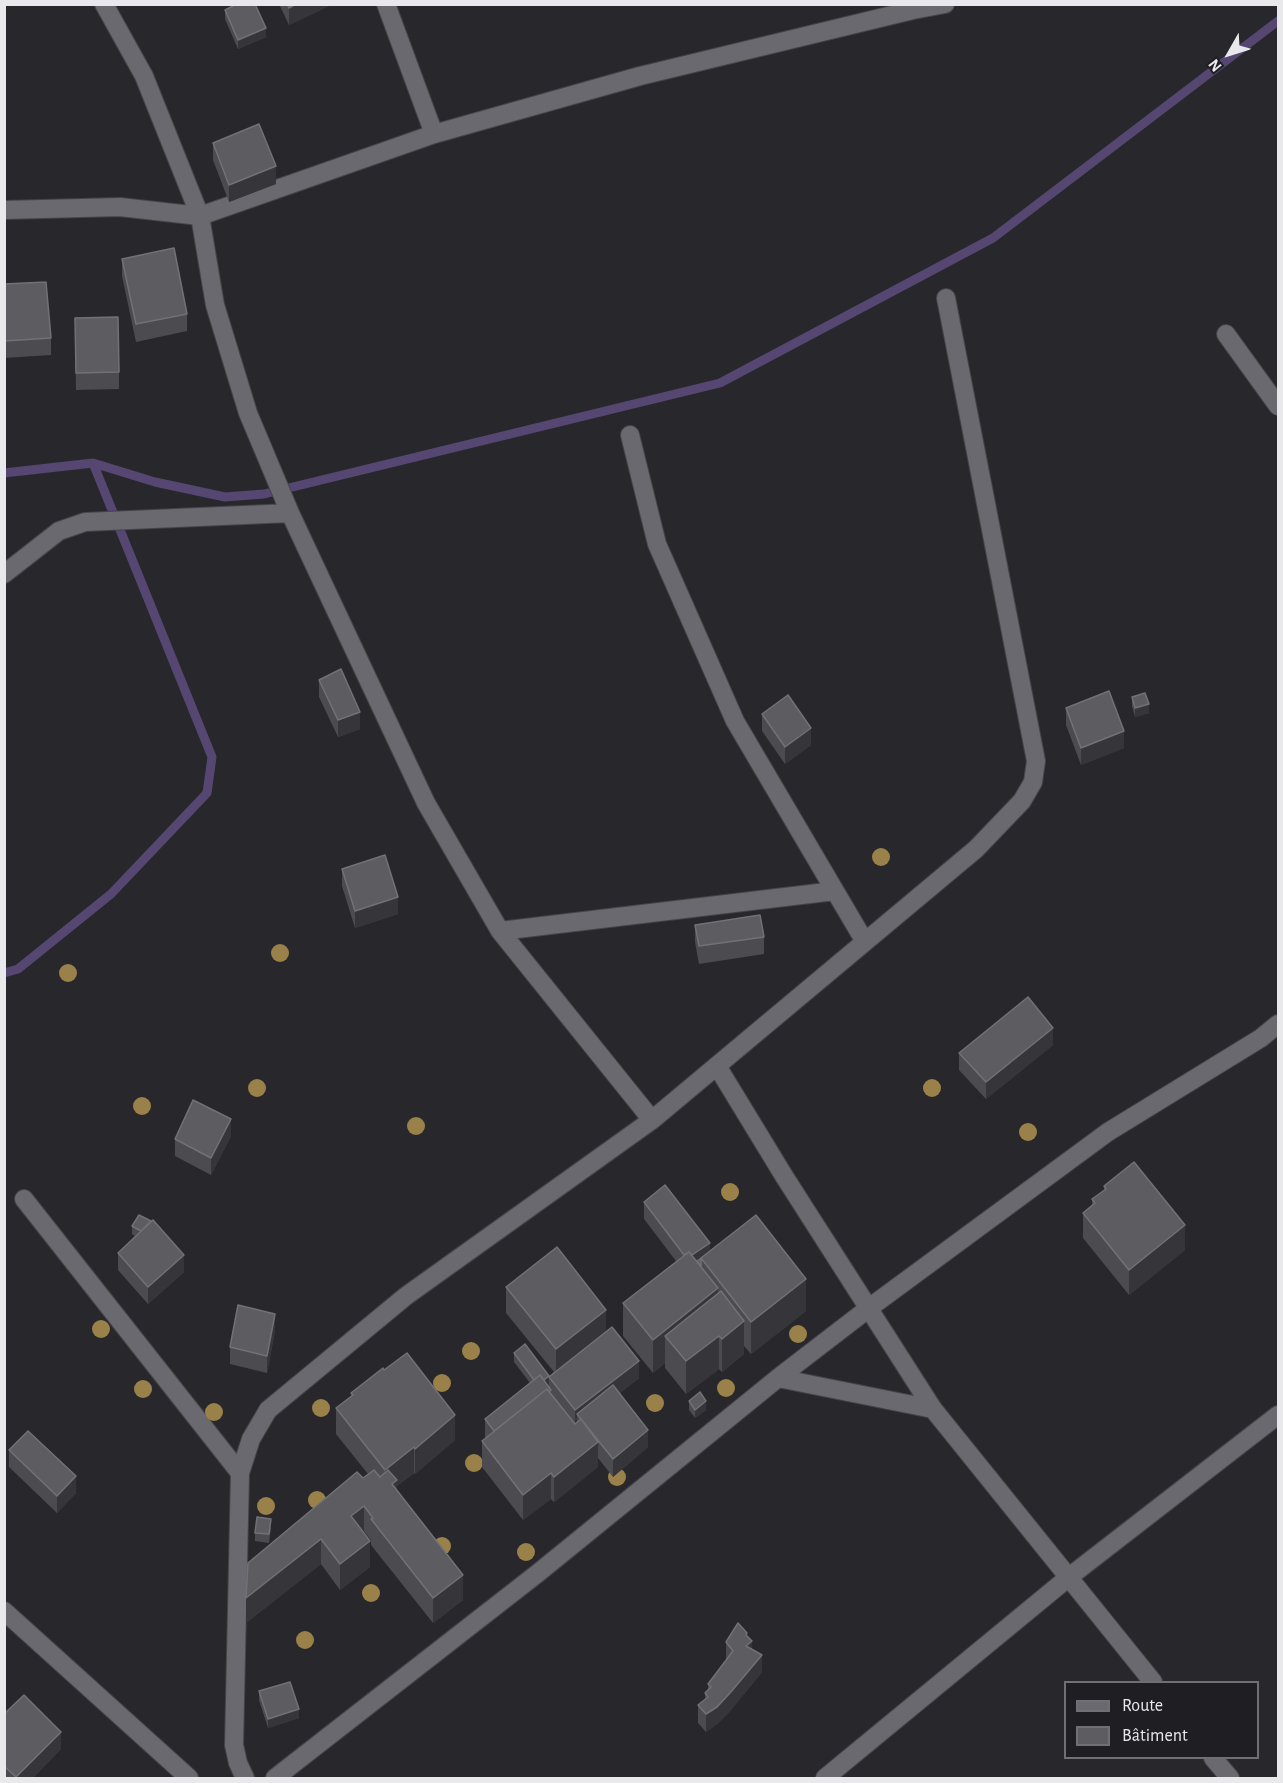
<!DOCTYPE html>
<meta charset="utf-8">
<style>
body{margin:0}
#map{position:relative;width:1283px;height:1783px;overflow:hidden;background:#28282c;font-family:"Alegreya Sans",sans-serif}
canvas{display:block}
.frame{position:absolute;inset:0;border:6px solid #e9e9ec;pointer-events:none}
.legend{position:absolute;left:1064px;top:1681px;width:195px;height:78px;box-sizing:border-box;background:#1f1e23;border:2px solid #706f73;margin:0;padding:8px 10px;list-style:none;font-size:18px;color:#e9e9ec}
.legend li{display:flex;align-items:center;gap:12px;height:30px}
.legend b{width:30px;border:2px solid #706f73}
.north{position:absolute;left:1199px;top:24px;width:60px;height:60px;-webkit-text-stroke:4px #1f1e23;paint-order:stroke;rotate:231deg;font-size:16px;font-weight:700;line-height:24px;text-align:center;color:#e9e9ec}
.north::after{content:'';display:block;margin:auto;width:21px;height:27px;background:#e9e9ec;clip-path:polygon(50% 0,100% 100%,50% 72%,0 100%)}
</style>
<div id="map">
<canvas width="1283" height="1783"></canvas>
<div class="frame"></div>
<ul class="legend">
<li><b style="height:8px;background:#6a696f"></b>Route</li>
<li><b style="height:16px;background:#5c5c61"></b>Bâtiment</li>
</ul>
<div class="north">N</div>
</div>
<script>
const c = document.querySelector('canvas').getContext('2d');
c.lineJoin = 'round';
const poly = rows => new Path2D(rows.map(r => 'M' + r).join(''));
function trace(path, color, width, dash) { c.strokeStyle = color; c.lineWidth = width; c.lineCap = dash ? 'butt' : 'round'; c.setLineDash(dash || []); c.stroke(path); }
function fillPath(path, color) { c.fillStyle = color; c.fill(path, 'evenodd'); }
trace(poly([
 [4,473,93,463,155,482,225,497,264,494,720,383,993,238,1278,21],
 [4,973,18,969,111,894,207,793,212,757,93,463]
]), '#554771', 9);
const street = poly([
 [104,4,144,76,200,216,215,305,248,413,290,513,426,803,500,931,652,1120],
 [386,4,434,134],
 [4,210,120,207,200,216,434,134,640,76,913,10,945,4],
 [1226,334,1278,406],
 [630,435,657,544,735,721,865,942],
 [4,574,59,531,85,522,290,513],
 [500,931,835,891],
 [717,1066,784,1176,933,1409,1153,1682],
 [24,1199,240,1473],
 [778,1378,933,1409],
 [4,1611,189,1778],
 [1213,1758,1230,1778],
 [245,1778,238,1763,234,1745,240,1473,251,1439,268,1410,406,1296,652,1120,976,849,1022,801,1033,782,1036,761,946,298],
 [275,1778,538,1573,778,1378,869,1308,1108,1132,1261,1038,1278,1024],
 [825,1778,1069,1577,1278,1415]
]);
trace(street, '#454549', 20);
trace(street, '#6a696f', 18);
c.fillStyle = '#998149';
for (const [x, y] of [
 [881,857],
 [280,953],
 [68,973],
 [257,1088],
 [932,1088],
 [142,1106],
 [416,1126],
 [1028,1132],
 [730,1192],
 [101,1329],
 [798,1334],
 [471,1351],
 [442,1383],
 [726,1388],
 [143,1389],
 [655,1403],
 [321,1408],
 [214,1412],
 [474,1463],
 [617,1477],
 [317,1500],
 [266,1506],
 [442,1546],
 [526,1552],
 [371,1593],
 [305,1640]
]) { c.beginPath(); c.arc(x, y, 9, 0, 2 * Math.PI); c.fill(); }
fillPath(poly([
 [279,4,333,4,289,25],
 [225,10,266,37,238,49,225,19],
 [213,143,276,184,229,202,213,160],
 [122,259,187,314,187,331,136,342,122,276],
 [4,284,51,338,51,355,4,358],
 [75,335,119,372,119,389,76,390],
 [319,680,360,729,338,737,319,697],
 [1132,697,1149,713,1135,717,1132,706],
 [1066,708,1124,748,1081,765,1066,725],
 [762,714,811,745,785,764,762,731],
 [342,869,398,914,355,928,342,886],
 [695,925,764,937,764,954,699,964,695,942],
 [1053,1045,986,1099,959,1070,959,1053],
 [231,1136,211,1175,175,1156,175,1139],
 [1104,1186,1185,1250,1129,1295,1083,1238,1083,1213,1092,1206,1092,1199,1104,1190],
 [644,1202,710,1251,806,1311,751,1354,744,1346,744,1354,722,1372,719,1369,686,1394,665,1368,665,1363,653,1373,623,1336,623,1303,676,1261,644,1219],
 [139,1215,184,1272,148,1304,118,1270,118,1253,135,1236,132,1234,132,1226],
 [506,1287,606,1331,639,1378,620,1393,648,1447,613,1477,598,1458,598,1467,554,1502,551,1499,523,1520,482,1467,482,1441,486,1438,485,1437,485,1419,530,1383,514,1362,514,1353,549,1376,554,1372,506,1313],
 [275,1331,267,1373,230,1364,230,1347],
 [351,1393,455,1440,415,1474,414,1473,397,1486,397,1490,463,1600,433,1623,371,1545,371,1540,364,1531,363,1532,370,1567,340,1590,321,1564,246,1623,363,1478,368,1474,336,1434,336,1408,351,1397],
 [689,1401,706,1410,695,1418,689,1410],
 [9,1450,76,1493,57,1513,9,1467],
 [271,1527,269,1543,255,1541,255,1533],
 [747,1637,762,1672,730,1711,717,1724,706,1732,698,1723,698,1705,705,1700,705,1693,708,1690,708,1684,726,1660,726,1642],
 [259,1691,299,1718,268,1728,259,1700],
 [4,1714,61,1749,32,1779,4,1779]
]), '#4b4b50');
fillPath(poly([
 [296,4,333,4,289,25,289,8],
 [266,28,266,37,238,49,238,40],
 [276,166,276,184,229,202,229,185],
 [1149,704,1149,713,1135,717,1135,708],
 [360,712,360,729,338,737,338,720],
 [811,728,811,745,785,764,785,747],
 [1124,731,1124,748,1081,765,1081,748],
 [398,897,398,914,355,928,355,911],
 [1053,1028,1053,1045,986,1099,986,1082],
 [231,1119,231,1136,211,1175,211,1158],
 [1185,1225,1185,1250,1129,1295,1129,1270],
 [710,1243,710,1260,701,1258,701,1266,687,1259],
 [184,1255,184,1272,148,1304,148,1287],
 [806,1279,806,1311,751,1354,751,1322],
 [718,1288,718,1321,665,1336,665,1363,653,1373,653,1340],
 [606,1310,606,1335,556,1374,556,1349],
 [275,1314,275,1331,267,1373,267,1356],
 [744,1321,744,1354,722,1372,722,1339],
 [719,1336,719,1369,686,1394,686,1361],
 [639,1361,639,1378,583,1422,577,1414,577,1426,575,1428,575,1410],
 [549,1376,549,1385,538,1393,538,1384],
 [706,1401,706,1410,695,1418,695,1410],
 [455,1415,455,1440,415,1474,415,1449],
 [648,1430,648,1447,613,1477,613,1459],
 [598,1442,598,1467,554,1502,554,1477],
 [414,1447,414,1473,397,1486,397,1506,385,1496,385,1470],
 [551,1473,551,1499,523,1520,523,1495],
 [76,1476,76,1493,57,1513,57,1496],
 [364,1506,364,1531,351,1542,351,1516],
 [321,1539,321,1564,246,1623,246,1598],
 [370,1541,370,1567,340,1590,340,1564],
 [463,1575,463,1600,433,1623,433,1598],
 [747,1633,747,1645,752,1641,752,1658,746,1663,746,1635],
 [762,1655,762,1672,730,1711,717,1724,706,1732,706,1714],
 [299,1709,299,1718,268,1728,268,1719],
 [61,1732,61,1749,32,1779,16,1779,16,1777]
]), '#36363a');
const building = poly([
 [237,4,255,4,266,28,238,40,225,10,237,4],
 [287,4,296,4,289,8,287,4],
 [259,124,276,166,229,185,213,143,259,124],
 [174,248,187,314,136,324,122,259,174,248],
 [46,282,51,338,4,341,4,284,46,282],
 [118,317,119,372,76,373,75,318,118,317],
 [341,669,360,712,338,720,319,680,341,669],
 [1109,691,1124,731,1081,748,1066,708,1109,691],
 [1145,693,1149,704,1135,708,1132,697,1145,693],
 [788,695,811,728,785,747,762,714,788,695],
 [385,855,398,897,355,911,342,869,385,855],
 [760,915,764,937,699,946,695,925,760,915],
 [1028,997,1053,1028,986,1082,959,1053,1028,997],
 [193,1100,231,1119,211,1158,175,1139,193,1100],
 [1134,1162,1185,1225,1129,1270,1083,1213,1095,1203,1092,1199,1106,1189,1104,1186,1134,1162],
 [665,1185,710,1243,692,1255,689,1252,684,1255,644,1202,665,1185],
 [139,1215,151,1221,141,1231,132,1226,139,1215],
 [756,1215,806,1279,751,1322,701,1258,756,1215],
 [153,1220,184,1255,148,1287,118,1253,153,1220],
 [557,1247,606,1310,556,1349,506,1287,557,1247],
 [689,1252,718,1288,653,1340,623,1303,689,1252],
 [700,1259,701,1260,701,1267,697,1261,700,1259],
 [721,1291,744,1321,722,1339,719,1336,686,1361,665,1336,721,1291],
 [238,1305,275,1314,267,1356,230,1347,238,1305],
 [612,1327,639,1361,575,1410,549,1377,612,1327],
 [525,1344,549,1376,544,1380,540,1375,534,1380,514,1353,525,1344],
 [407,1353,455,1415,415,1449,414,1447,385,1470,336,1408,353,1395,351,1393,383,1368,384,1370,407,1353],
 [540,1375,551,1390,549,1392,547,1389,494,1431,485,1419,540,1375],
 [613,1385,648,1430,613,1459,577,1414,613,1385],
 [547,1389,575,1424,581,1419,598,1442,554,1477,551,1473,523,1495,482,1441,547,1389],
 [700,1392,706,1401,695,1410,689,1401,700,1392],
 [28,1431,76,1476,57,1496,9,1450,28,1431],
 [374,1470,380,1477,388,1470,397,1480,392,1484,463,1575,433,1598,371,1519,373,1518,364,1506,351,1516,370,1541,340,1564,321,1539,246,1598,248,1563,357,1472,363,1478,374,1470],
 [257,1517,271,1519,269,1534,255,1533,257,1517],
 [738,1623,747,1633,746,1635,752,1641,746,1646,762,1655,730,1693,717,1707,706,1714,698,1705,708,1697,705,1693,711,1687,708,1684,733,1651,726,1642,738,1623],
 [290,1682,299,1709,268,1719,259,1691,290,1682],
 [24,1695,61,1732,16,1777,4,1766,4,1714,24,1695]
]);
fillPath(building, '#5c5c61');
trace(building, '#727276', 1.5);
</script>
